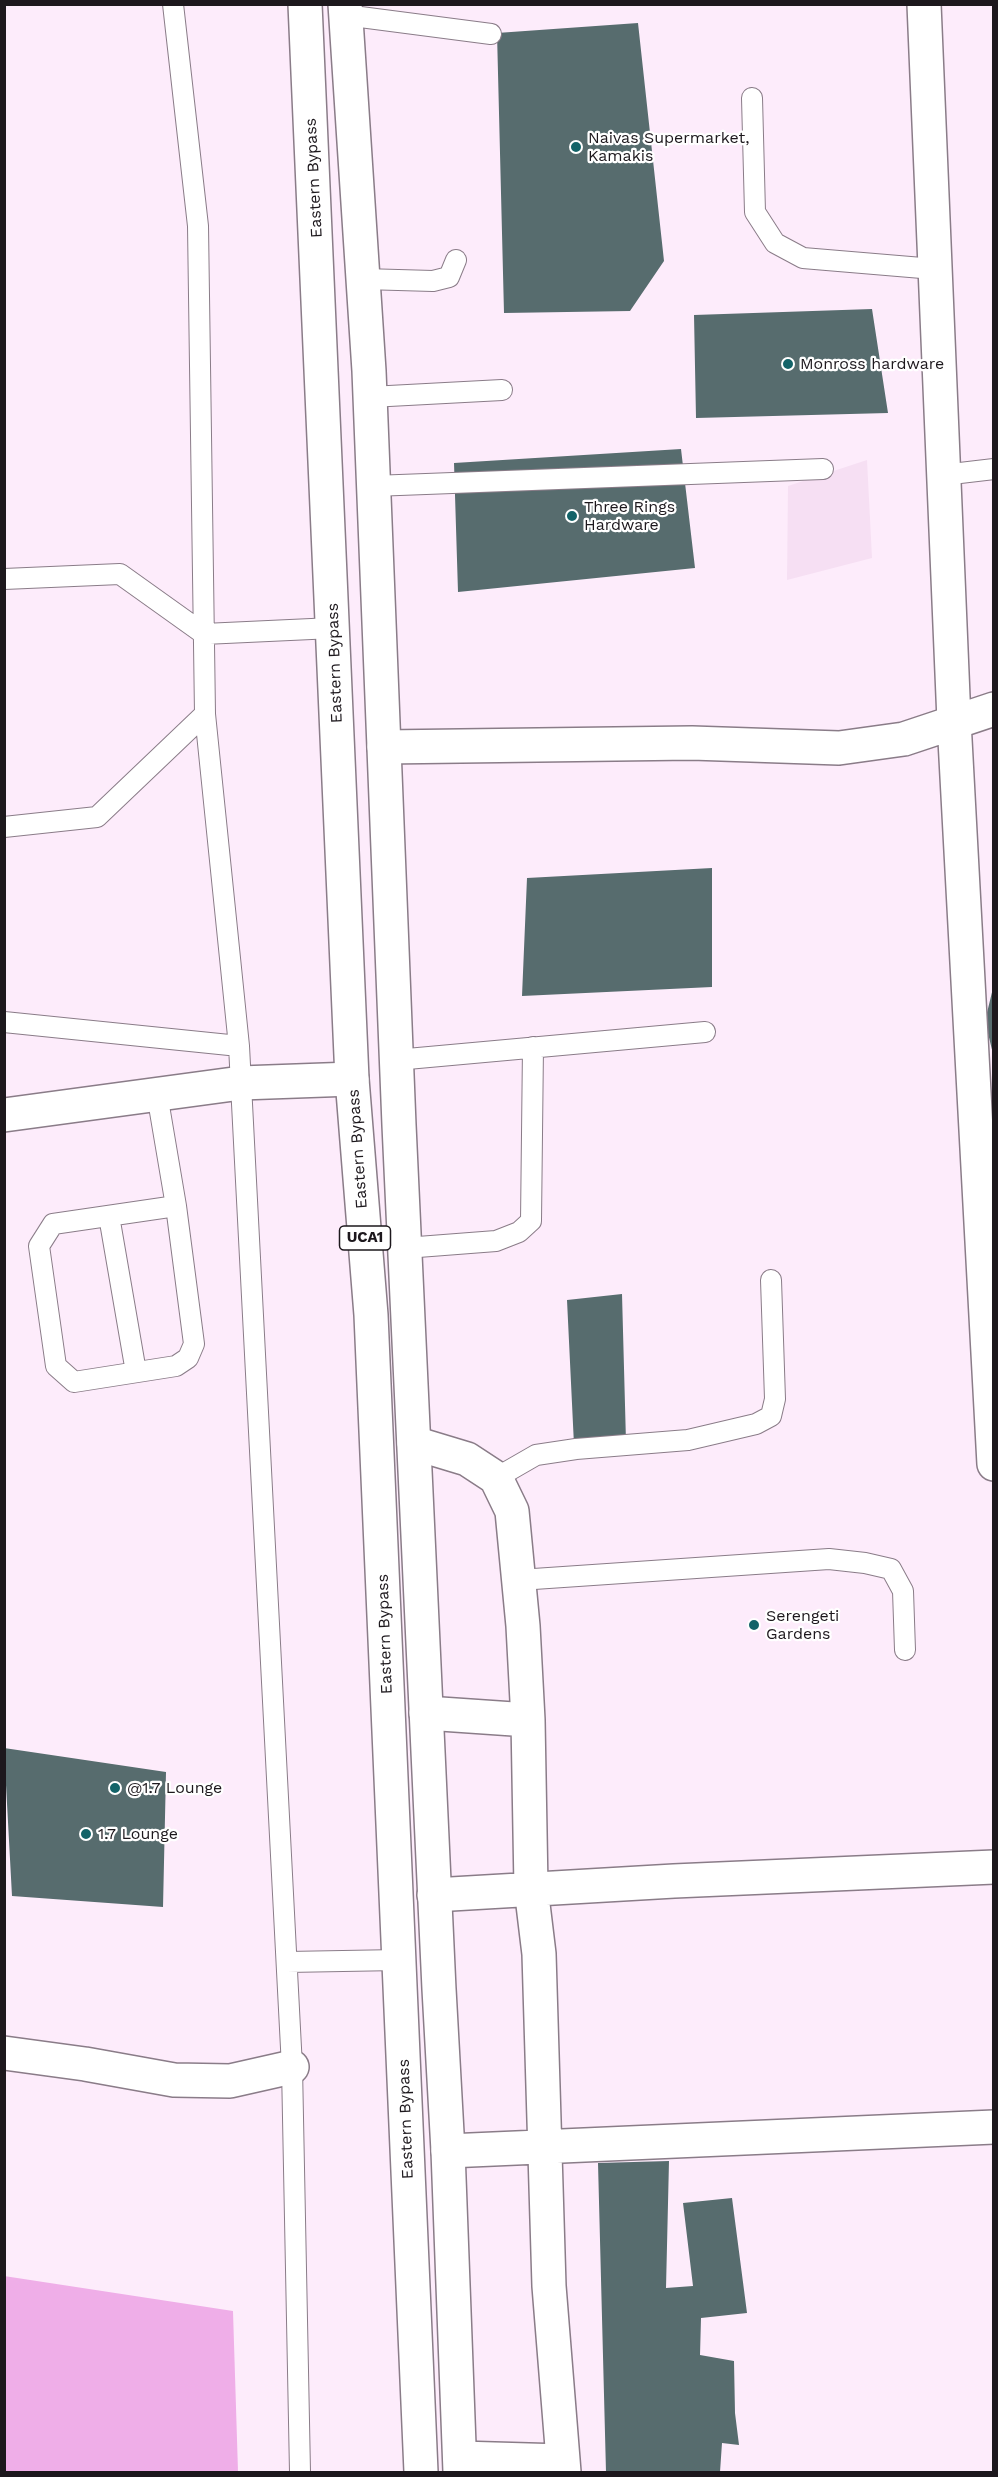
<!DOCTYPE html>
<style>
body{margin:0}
#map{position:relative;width:998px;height:2477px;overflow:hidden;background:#fdecfb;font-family:"Work Sans",sans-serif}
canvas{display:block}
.frame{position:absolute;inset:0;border:6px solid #1d181d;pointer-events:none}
</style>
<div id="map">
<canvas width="998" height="2477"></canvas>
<div class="frame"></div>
</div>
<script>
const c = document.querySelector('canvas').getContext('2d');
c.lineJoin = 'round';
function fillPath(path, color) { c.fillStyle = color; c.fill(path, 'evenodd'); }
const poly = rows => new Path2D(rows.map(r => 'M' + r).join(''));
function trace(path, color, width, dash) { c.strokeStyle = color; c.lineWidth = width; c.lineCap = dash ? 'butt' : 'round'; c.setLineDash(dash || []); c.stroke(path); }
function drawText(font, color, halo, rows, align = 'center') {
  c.font = font + ' "Work Sans",sans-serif'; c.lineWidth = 4.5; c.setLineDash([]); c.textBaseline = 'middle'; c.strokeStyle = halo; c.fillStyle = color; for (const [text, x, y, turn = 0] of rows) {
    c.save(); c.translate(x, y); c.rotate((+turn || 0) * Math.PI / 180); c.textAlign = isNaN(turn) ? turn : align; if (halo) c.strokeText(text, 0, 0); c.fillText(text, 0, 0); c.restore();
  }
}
fillPath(poly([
 [867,460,872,558,787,580,788,486]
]), '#f6dff3');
fillPath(poly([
 [4,2276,233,2311,238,2472,5,2472]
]), '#efaee8');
fillPath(poly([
 [638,23,664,261,630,311,504,313,497,33],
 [872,309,888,413,696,418,694,315],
 [681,449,695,568,458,592,454,463],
 [712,868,712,987,522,996,527,878],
 [993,988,994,1054,993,1054,985,1021],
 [622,1294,626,1442,574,1445,567,1300],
 [4,1748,166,1772,163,1907,12,1896],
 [669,2161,666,2288,693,2286,683,2203,732,2198,747,2313,701,2318,700,2355,734,2361,735,2413,739,2445,722,2443,720,2472,606,2472,598,2163]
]), '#576c6e');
const lane = poly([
 [173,4,198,226,205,714,239,1046,292,2067,300,2472],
 [345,15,491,34],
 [752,98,755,212,775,243,803,258,934,269],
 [363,279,433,281,449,277,456,260],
 [370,397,502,390],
 [943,475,994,469],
 [373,486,823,469],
 [4,579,120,574,204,634,333,628],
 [4,827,97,817,205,714],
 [4,1022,239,1046],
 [396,1060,705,1032],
 [157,1094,176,1206,194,1344,188,1358,176,1366,74,1382,56,1366,39,1246,53,1224,176,1206],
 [109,1216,136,1372],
 [405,1248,496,1241,519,1232,531,1221,533,1047],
 [496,1478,536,1455,576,1449,688,1440,756,1424,771,1416,775,1399,771,1280],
 [519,1580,829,1559,865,1563,891,1569,903,1591,905,1650],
 [287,1962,399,1960]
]);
const street = poly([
 [924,4,954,721,994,1464],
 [384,747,692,743,839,748,904,739,994,709],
 [4,1115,241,1083,352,1079],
 [414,1443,467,1459,496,1478,512,1511,523,1626,528,1720,531,1888,539,1954,549,2286,564,2472],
 [426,1713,528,1720],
 [434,1895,674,1881,994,1867],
 [4,2053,85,2064,174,2080,230,2081,292,2067],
 [448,2151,994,2127],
 [460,2458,563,2461]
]);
const primary = poly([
 [305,4,352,1079,371,1315,421,2472],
 [345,4,369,371,399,1125,439,1989,448,2151,460,2472]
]);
trace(lane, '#8a7c88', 22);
trace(street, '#8a7c88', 36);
trace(primary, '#8a7c88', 36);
trace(lane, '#fff', 20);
trace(street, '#fff', 33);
trace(primary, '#fff', 33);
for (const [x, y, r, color] of [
 [576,147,6,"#136368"],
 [788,364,6,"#136368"],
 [572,516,6,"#136368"],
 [754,1625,6,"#136368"],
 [115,1788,6,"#136368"],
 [86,1834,6,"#136368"]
]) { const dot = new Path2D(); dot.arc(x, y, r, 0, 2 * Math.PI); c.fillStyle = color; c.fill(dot); trace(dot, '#fff', 2); }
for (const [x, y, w] of [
 [365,1238,51]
]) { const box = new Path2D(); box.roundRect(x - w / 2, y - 12, w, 24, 4.5); c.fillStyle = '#fff'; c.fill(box); trace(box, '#1d181d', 1.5); }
drawText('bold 15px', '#1d181d', null, [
 ["UCA1",365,1238]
]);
drawText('16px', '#1d181d', '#fff', [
 ["Naivas Supermarket,",588,138],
 ["Kamakis",588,156],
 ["Monross hardware",800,364],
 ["Three Rings",584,507],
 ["Hardware",584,525],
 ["Serengeti",766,1616],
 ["Gardens",766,1634],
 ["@1.7 Lounge",127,1788],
 ["1.7 Lounge",98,1834]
], 'left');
drawText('16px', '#1d181d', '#fff', [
 ["Eastern Bypass",314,178,-93],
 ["Eastern Bypass",335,663,-92],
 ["Eastern Bypass",358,1149,-94],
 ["Eastern Bypass",385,1634,-92],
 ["Eastern Bypass",406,2119,-92]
]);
</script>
